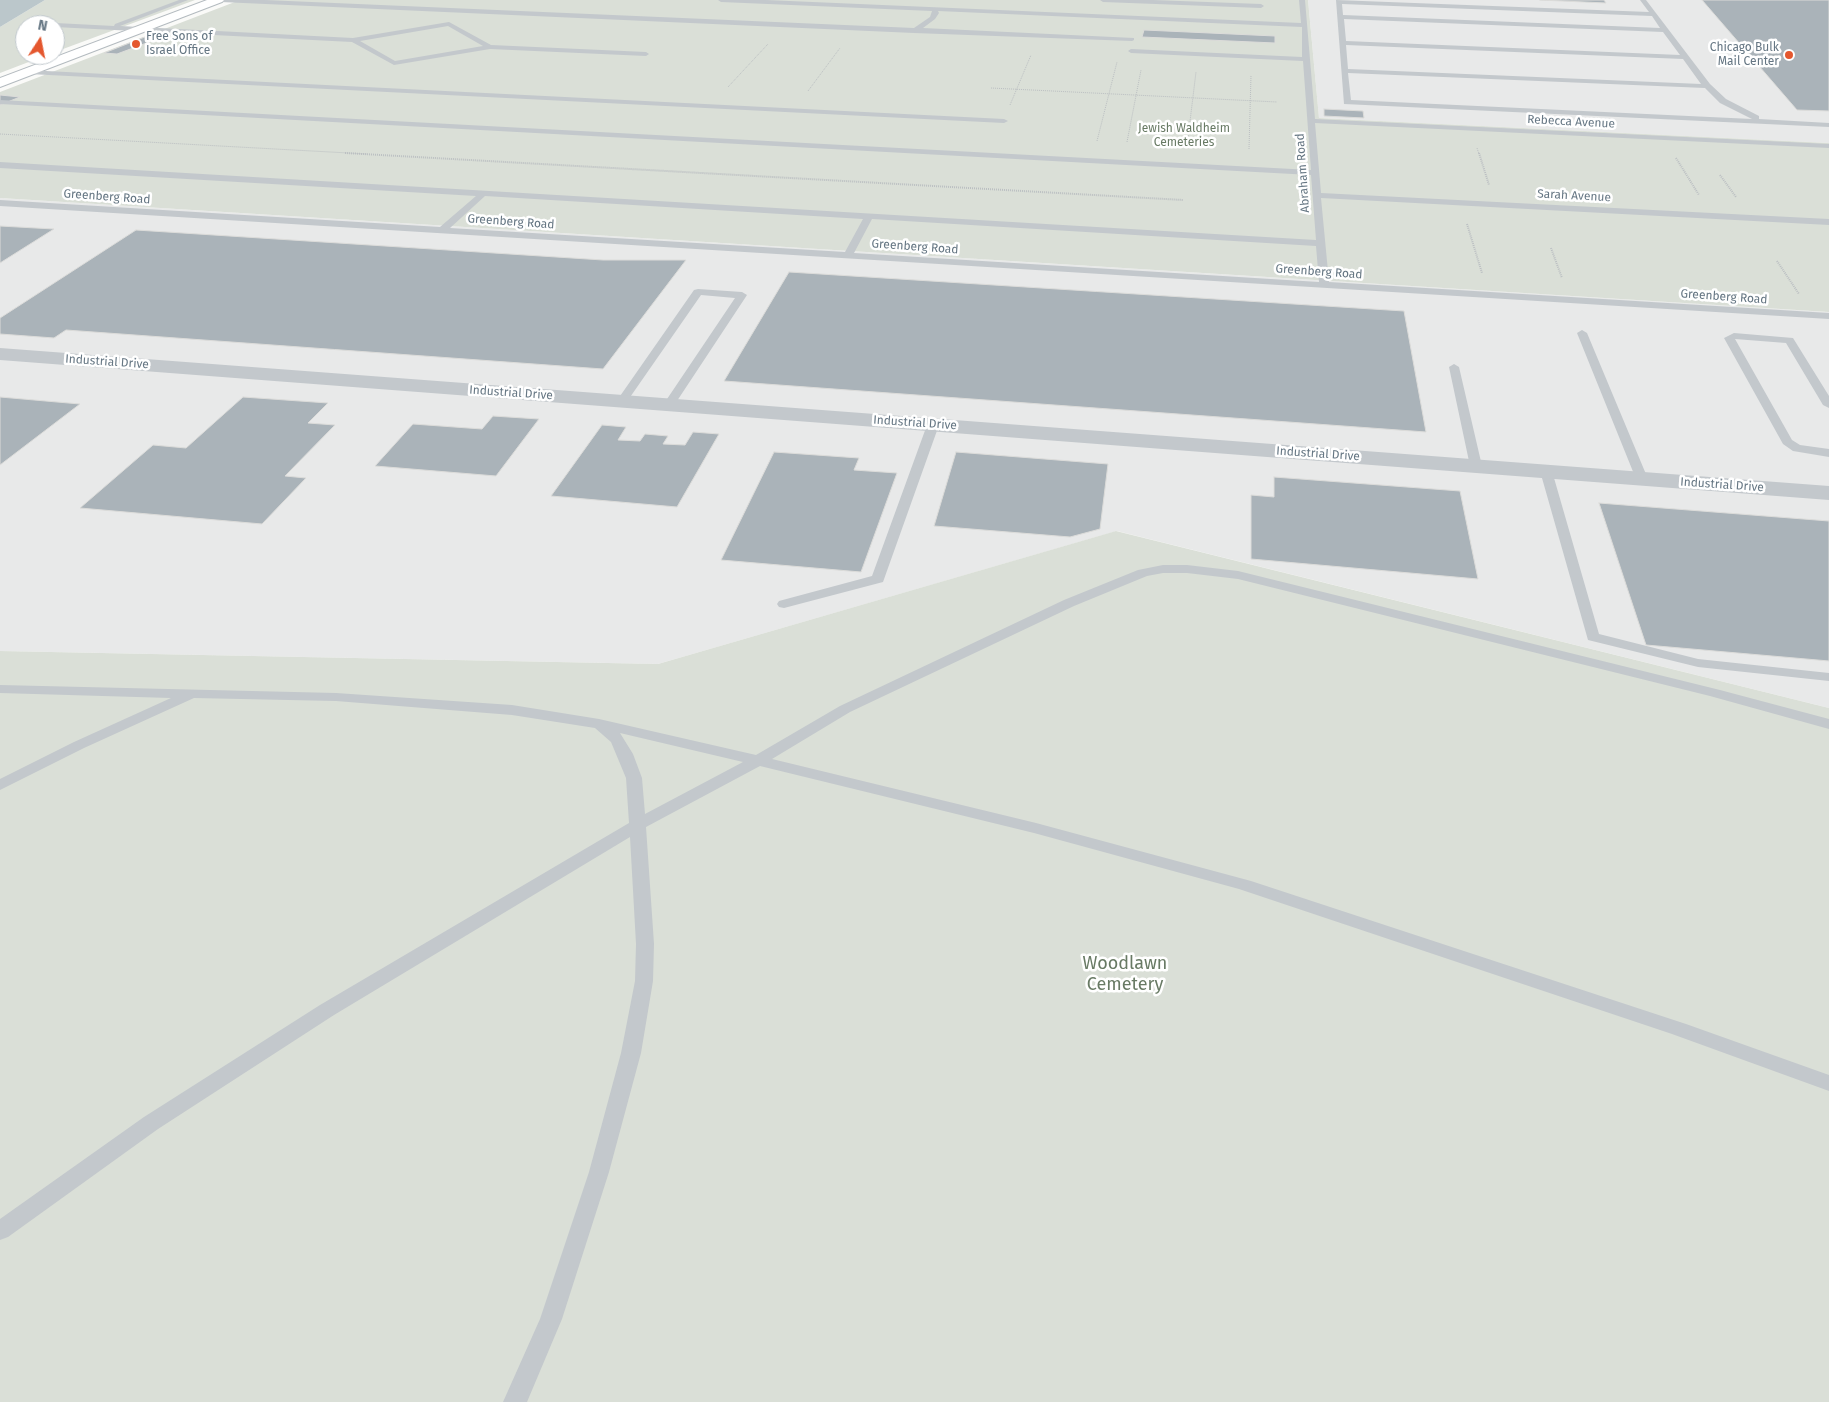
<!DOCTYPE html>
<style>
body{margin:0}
#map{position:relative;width:1829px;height:1402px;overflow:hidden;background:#fafaf8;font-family:"Fira Sans",sans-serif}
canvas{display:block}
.north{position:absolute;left:15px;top:15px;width:50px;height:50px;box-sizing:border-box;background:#fff;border:1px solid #c1c8cd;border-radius:50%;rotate:11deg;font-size:14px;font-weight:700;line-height:20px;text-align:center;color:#657683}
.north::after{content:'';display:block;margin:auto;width:18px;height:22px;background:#e4572e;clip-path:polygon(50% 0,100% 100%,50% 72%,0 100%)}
</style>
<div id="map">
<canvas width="1829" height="1402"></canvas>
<div class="north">N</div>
</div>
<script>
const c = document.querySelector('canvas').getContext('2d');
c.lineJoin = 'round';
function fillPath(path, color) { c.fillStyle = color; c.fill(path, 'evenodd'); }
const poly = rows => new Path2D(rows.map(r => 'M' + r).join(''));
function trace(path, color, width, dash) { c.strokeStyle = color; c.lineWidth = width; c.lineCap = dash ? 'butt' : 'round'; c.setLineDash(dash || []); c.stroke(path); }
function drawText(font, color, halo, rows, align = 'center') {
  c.font = font + ' "Fira Sans",sans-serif'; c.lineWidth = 5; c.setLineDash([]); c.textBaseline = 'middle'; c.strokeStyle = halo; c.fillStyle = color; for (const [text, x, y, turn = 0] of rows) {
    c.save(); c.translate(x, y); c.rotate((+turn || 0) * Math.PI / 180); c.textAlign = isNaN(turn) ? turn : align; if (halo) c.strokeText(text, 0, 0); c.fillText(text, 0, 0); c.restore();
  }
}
fillPath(poly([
 [1308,0,1829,0,1829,143,1319,118],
 [0,198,1829,312,1829,708,1117,531,658,664,0,651]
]), '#e8e9e9');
fillPath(poly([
 [45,0,195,0,55,52,55,25,25,25,25,55,47,55,0,73,0,27],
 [240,0,1308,0,1319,118,1829,143,1829,312,0,198,0,92],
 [1116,531,1829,708,1829,1402,0,1402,0,651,658,664]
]), '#dadfd7');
fillPath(poly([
 [0,0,45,0,0,27]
]), '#bbc7cb');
const building = poly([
 [1540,0,1604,0,1606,3,1540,0],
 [1702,0,1829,0,1829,111,1797,110,1702,0],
 [1144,30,1275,36,1275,43,1142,37,1144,30],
 [155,33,168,35,117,54,104,53,155,33],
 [0,95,20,97,0,105,0,95],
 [1324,109,1363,111,1364,118,1324,116,1324,109],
 [0,226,54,229,0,263,0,226],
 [136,230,603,260,686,260,603,369,66,330,54,338,0,334,0,318,136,230],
 [789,272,1404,311,1426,432,724,381,789,272],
 [0,397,80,404,0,465,0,397],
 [243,397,328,403,308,423,335,425,285,476,306,478,262,524,80,508,153,445,186,448,243,397],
 [493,416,539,419,496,476,375,466,413,424,482,429,493,416],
 [602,425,626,427,618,440,640,441,645,434,668,436,663,444,685,445,693,432,719,434,677,507,551,496,602,425],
 [774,452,859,458,854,470,897,473,861,572,721,560,774,452],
 [956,452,1108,464,1100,529,1070,537,934,526,956,452],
 [1274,477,1460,491,1478,579,1251,559,1251,495,1274,497,1274,477],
 [1599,503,1829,521,1829,661,1646,645,1599,503]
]);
fillPath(building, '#aab3b9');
trace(building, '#dcdcda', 1);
const secondary = poly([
 [207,0,224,0,222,2,0,87,0,78,207,0]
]);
trace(secondary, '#b3babf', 2);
trace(poly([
 [728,87,768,44],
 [991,88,1277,102],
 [808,91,840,48],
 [1010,105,1031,55],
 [0,134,367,154],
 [1097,141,1117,62],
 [1127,142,1141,70],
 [1187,146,1196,72],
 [1477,148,1479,154],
 [1249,149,1251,75]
]), '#bbbfc2', 1, [1, 1]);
trace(poly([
 [345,153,1183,200],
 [1479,153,1489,185],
 [1676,158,1699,195],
 [1720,175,1736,197],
 [1467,224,1482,273],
 [1551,248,1562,278],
 [1777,261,1799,294]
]), '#bbbfc2', 2, [1, 1]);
fillPath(poly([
 [179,0,188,0,120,26,353,38,449,22,491,45,646,52,649,54,646,56,490,49,394,65,352,42,55,27,55,25,33,24,36,22,114,26,115,24,179,0],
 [448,26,483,46,395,61,360,41,448,26],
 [218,0,265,0,914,28,930,17,932,11,721,2,718,0,766,0,1301,23,1299,0,1305,0,1315,119,1829,144,1829,148,1315,123,1321,193,1829,219,1829,225,1321,198,1329,282,1829,313,1829,319,0,206,0,200,440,227,476,196,0,168,0,162,1316,240,1311,175,0,104,0,100,1311,170,1303,61,1131,53,1128,51,1131,49,1302,57,1302,27,938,11,939,13,935,19,923,28,1134,38,1134,40,1132,41,914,33,221,2,218,0],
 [485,196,863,219,845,252,450,228,485,196],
 [872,219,1316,246,1319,282,854,253,872,219],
 [1100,0,1153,0,1261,4,1264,6,1261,8,1103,2,1100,0],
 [1336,0,1649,12,1640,0,1646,0,1710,84,1726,99,1759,116,1759,119,1829,123,1829,127,1344,104,1336,0],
 [1342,4,1652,16,1660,28,1343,15,1342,4],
 [1344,19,1663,32,1680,55,1346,41,1344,19],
 [1346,45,1683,59,1701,84,1348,69,1346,45],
 [1348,73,1705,88,1720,103,1752,119,1351,100,1348,73],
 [26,70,1004,119,1008,121,1004,123,29,74,25,72,26,70],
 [698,289,742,292,747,295,673,407,665,407,663,405,735,298,701,295,626,403,618,403,616,401,618,399,694,290,698,289],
 [1582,330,1587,333,1648,479,1646,482,1642,483,1636,479,1577,333,1582,330],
 [1734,333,1793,338,1829,396,1829,408,1823,405,1786,343,1735,339,1792,440,1800,445,1829,449,1829,457,1793,451,1783,444,1724,338,1734,333],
 [1454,364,1459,367,1482,466,1476,470,1470,466,1449,367,1454,364],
 [933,422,939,425,883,582,784,608,779,607,777,604,779,601,872,576,927,425,933,422],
 [1546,467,1552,471,1599,634,1698,659,1829,673,1829,681,1698,667,1588,640,1540,471,1546,467],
 [1163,565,1187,565,1238,571,1720,690,1829,719,1829,729,1710,696,1238,579,1187,573,1163,573,1147,576,1074,606,850,712,772,759,1036,823,1251,881,1686,1024,1829,1075,1829,1091,1672,1034,1239,889,1034,833,760,766,646,827,654,944,653,981,641,1053,609,1172,562,1319,527,1402,503,1402,540,1319,589,1172,621,1053,635,981,636,944,630,837,334,1015,158,1129,8,1237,0,1240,0,1219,144,1117,320,1005,629,823,626,778,611,742,595,728,512,715,336,701,194,698,84,748,0,790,0,779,74,742,171,698,0,693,0,685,336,693,512,705,599,719,756,755,840,706,1064,600,1138,570,1163,565],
 [620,733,743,762,645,814,642,778,633,754,620,733]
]), '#c3c8cc');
fillPath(poly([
 [0,348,1829,486,1829,500,0,360,0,348]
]), '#c3c8cc');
fillPath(secondary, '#fff');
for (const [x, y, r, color] of [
 [136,44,5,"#e4572e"],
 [1789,55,5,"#e4572e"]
]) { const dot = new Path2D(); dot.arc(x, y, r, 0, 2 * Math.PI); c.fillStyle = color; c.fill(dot); trace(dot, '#fff', 2); }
drawText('12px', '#657683', '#fff', [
 ["Free Sons of",146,37],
 ["Israel Office",146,51],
 ["Chicago Bulk",1779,48,"right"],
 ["Mail Center",1779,62,"right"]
], 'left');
drawText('12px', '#657683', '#fff', [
 ["Rebecca Avenue",1571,122,3],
 ["Abraham Road",1303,173,-94],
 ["Sarah Avenue",1574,196,3],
 ["Greenberg Road",107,197,4],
 ["Greenberg Road",511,222,4],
 ["Greenberg Road",915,247,4],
 ["Greenberg Road",1319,272,4],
 ["Greenberg Road",1724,297,4],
 ["Industrial Drive",107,362,4],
 ["Industrial Drive",511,393,4],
 ["Industrial Drive",915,423,4],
 ["Industrial Drive",1318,454,4],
 ["Industrial Drive",1722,485,4]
]);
drawText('12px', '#687a64', '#fff', [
 ["Jewish Waldheim",1184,129],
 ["Cemeteries",1184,143]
]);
drawText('18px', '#687a64', '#fff', [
 ["Woodlawn",1125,964],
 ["Cemetery",1125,985]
]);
</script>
